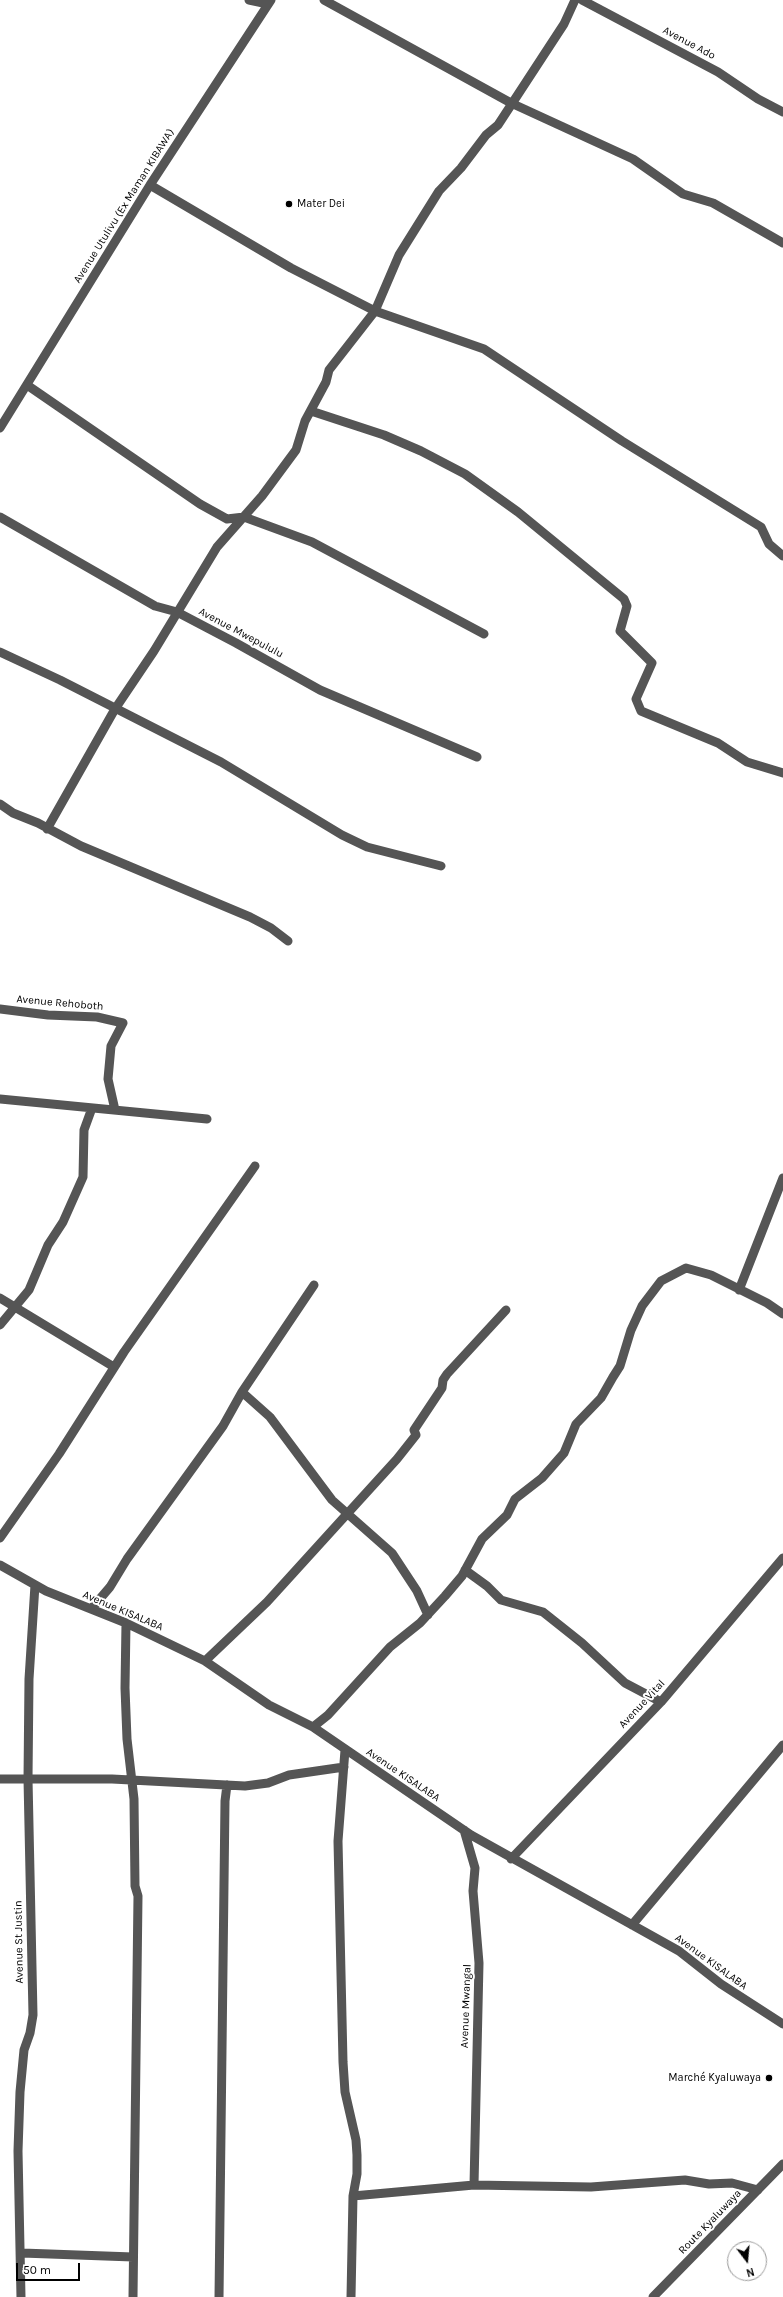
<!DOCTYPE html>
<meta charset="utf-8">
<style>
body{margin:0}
#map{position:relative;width:783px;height:2297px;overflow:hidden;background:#fff;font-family:Karla,sans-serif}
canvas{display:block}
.north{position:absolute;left:727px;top:2241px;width:40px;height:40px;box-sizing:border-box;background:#fff;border:1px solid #999;border-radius:50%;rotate:164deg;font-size:11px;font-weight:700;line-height:16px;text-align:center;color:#000}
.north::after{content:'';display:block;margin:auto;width:14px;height:18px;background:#000;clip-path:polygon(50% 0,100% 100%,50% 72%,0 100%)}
.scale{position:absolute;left:16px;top:2263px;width:64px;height:18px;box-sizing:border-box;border:2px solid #000;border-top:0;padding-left:5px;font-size:12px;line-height:14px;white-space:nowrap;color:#000;-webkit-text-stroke:3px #fff;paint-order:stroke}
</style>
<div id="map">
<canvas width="783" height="2297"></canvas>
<div class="north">N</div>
<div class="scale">50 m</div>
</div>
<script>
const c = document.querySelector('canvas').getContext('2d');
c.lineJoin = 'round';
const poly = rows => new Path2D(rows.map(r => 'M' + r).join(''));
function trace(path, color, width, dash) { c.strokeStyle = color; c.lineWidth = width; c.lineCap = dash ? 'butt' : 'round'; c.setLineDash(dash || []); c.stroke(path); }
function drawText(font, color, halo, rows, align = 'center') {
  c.font = font + ' Karla,sans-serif'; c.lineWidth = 4; c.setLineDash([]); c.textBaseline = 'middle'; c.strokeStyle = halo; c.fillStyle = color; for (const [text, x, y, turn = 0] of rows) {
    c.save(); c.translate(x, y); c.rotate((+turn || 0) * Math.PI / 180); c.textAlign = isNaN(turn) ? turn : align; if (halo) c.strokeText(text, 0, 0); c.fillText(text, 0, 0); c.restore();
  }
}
trace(poly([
 [249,0,268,4],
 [324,0,511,103,633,159,683,194,713,203,783,243],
 [582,0,718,72,758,99,783,112],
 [150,185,291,268,375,311,484,349,622,441,761,527,769,544,783,556],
 [27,385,200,504,227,519,244,517,312,542,484,634],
 [311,411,384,435,421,451,465,474,518,512,624,599,627,606,620,631,652,663,636,699,641,711,718,743,747,762,783,773],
 [0,428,150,185,271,0],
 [0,517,155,606,177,612,236,643,320,690,477,757],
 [0,652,60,680,221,762,342,835,367,847,441,866],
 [0,804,13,813,38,823,81,846,250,917,271,928,288,941],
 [47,829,115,709,154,651,217,547,262,496,296,450,305,421,326,382,329,370,375,311,399,255,439,191,461,168,486,135,498,125,564,24,575,0],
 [0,1009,48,1015,97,1017,123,1023,111,1046,108,1079,115,1110],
 [0,1099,207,1119],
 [739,1290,783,1178],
 [0,1298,114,1367],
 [0,1325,29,1290,48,1245,63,1222,83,1177,84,1130,92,1108],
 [242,1392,270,1417,332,1500,392,1553,417,1591,428,1615],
 [0,1538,59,1454,124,1352,255,1166],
 [0,1565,46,1591,126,1623,205,1661,269,1705,313,1727,471,1835,679,1951,721,1984,783,2024],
 [465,1570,487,1586,501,1600,543,1612,582,1643,625,1683,661,1702],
 [92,1608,110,1587,127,1559,223,1426,242,1392,314,1285],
 [126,1623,125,1688,127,1739,134,1799,135,1886,138,1896,133,2297],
 [205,1661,267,1602,397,1459,416,1435,414,1430,442,1388,443,1380,447,1374,506,1310],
 [313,1727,328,1715,390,1647,420,1623,445,1596,462,1576,482,1539,507,1515,515,1499,542,1478,564,1453,576,1424,601,1398,613,1377,620,1366,631,1330,642,1306,661,1281,686,1268,711,1275,767,1303,783,1314],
 [345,1750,338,1841,343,2062,345,2092,356,2140,357,2155,357,2174,353,2196,351,2297],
 [0,1779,112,1779,245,1786,268,1783,289,1775,344,1767],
 [464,1830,475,1868,473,1891,479,1963,474,2185],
 [511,1859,661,1702,783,1558],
 [632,1925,783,1745],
 [353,2196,474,2185,591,2187,685,2180,709,2184,732,2183,758,2190],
 [22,2253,133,2257],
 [21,2297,18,2151,20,2092,24,2050,30,2033,33,2015,28,1779,29,1679,35,1585],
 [219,2297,225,1801,227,1785],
 [653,2297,783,2164]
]), '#555', 9);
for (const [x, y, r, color] of [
 [289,204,4,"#000"],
 [769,2078,4,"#000"]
]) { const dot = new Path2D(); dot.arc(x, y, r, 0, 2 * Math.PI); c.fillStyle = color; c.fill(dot); trace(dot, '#fff', 1.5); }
drawText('11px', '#000', '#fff', [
 ["Avenue Ado",689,43,28],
 ["Avenue Utulivu (Ex Maman KIBAWA)",124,206,-58],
 ["Avenue Mwepululu",241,633,28],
 ["Avenue Rehoboth",60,1003,5],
 ["Avenue KISALABA",123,1611,23],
 ["Avenue Vital",642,1704,-47],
 ["Avenue KISALABA",403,1775,34],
 ["Avenue St Justin",19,1942,-91],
 ["Avenue KISALABA",711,1962,36],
 ["Avenue Mwangal",466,2006,-88],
 ["Route Kyaluwaya",710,2222,-46]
]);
drawText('11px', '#000', '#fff', [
 ["Mater Dei",297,204],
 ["Marché Kyaluwaya",761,2078,"right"]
], 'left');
</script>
